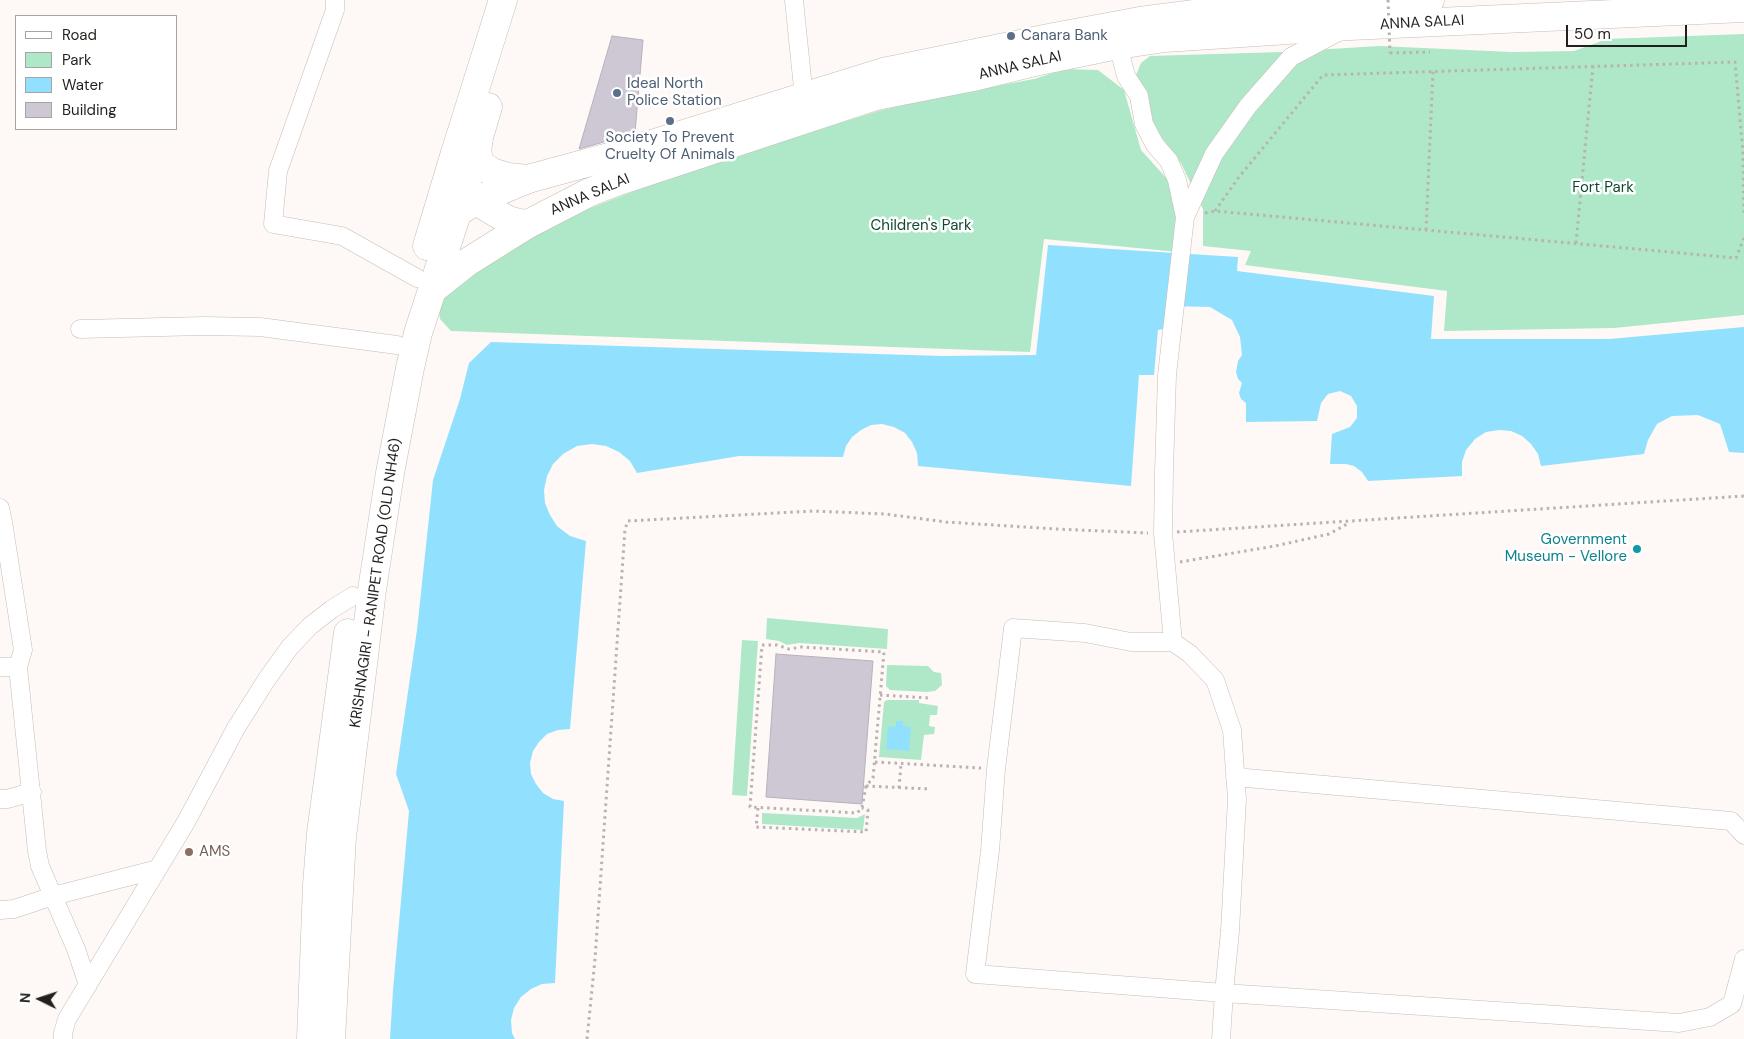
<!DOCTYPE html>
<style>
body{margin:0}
#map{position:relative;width:1744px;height:1039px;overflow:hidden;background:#fef9f6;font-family:"DM Sans",sans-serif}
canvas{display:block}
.legend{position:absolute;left:15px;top:15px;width:162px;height:115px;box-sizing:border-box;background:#fff;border:1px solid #a7a5a4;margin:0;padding:6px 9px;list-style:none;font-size:15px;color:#231f1c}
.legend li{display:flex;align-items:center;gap:10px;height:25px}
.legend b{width:25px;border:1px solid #a7a5a4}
.north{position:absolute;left:15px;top:974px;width:50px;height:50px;-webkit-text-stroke:4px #fff;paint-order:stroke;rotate:274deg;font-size:14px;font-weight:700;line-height:20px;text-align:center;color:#231f1c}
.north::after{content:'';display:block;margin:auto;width:18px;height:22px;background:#231f1c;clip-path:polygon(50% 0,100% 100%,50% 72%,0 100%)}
.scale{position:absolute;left:1566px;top:25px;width:121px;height:22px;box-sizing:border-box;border:2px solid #231f1c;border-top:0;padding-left:6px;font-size:15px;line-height:18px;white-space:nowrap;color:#231f1c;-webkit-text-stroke:4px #fff;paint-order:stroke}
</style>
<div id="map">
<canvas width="1744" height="1039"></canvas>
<ul class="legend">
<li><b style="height:6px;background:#fff"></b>Road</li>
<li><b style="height:14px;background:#aee8c8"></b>Park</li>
<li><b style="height:14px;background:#91e1fe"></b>Water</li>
<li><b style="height:14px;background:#cdc8d3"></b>Building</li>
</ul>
<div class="north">N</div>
<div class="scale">50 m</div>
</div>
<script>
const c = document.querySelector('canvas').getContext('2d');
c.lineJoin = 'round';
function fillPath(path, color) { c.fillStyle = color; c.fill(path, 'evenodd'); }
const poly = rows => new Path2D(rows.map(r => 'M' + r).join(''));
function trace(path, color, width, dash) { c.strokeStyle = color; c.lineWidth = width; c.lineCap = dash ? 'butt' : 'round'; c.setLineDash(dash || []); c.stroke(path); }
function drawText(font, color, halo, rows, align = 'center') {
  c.font = font + ' "DM Sans",sans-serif'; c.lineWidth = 5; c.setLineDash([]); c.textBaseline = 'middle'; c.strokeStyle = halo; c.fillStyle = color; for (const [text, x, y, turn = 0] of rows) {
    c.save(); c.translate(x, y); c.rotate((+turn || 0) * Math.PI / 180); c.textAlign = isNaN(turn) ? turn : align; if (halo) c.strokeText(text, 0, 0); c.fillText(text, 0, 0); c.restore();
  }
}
fillPath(poly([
 [1744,34,1744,315,1614,328,1444,331,1447,291,1245,265,1251,251,1203,246,1203,209,1181,163,1159,134,1151,118,1136,75,1141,63,1150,56,1281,52,1379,46,1512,52,1574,51,1607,39],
 [1065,69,1098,70,1124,90,1141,150,1168,180,1180,216,1178,252,1044,239,1030,352,451,331,440,319,438,305,446,287,512,247,580,212,668,178,878,111,947,95,1034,79],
 [767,618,888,629,887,649,799,643,787,645,779,641,766,639],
 [742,640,758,641,747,796,732,795],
 [887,665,928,666,934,672,941,673,942,685,935,691,927,692,890,690,886,686],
 [887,700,919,700,919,703,938,706,937,715,930,715,929,726,935,727,934,734,924,735,921,760,879,757,884,702],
 [762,813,857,818,865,814,863,830,762,824]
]), '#aee8c8');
fillPath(poly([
 [1048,245,1238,257,1237,271,1434,296,1431,339,1609,339,1744,327,1744,453,1729,452,1720,424,1698,415,1672,416,1657,424,1648,440,1644,454,1541,466,1538,454,1531,444,1522,436,1511,431,1499,430,1486,432,1475,439,1466,450,1462,462,1462,476,1368,481,1362,472,1354,466,1346,464,1330,464,1332,434,1350,427,1357,418,1357,406,1351,396,1340,391,1328,394,1321,403,1317,421,1246,422,1246,403,1241,399,1239,393,1242,383,1238,379,1236,372,1238,361,1242,355,1240,337,1232,320,1210,307,1167,306,1163,329,1158,330,1154,375,1139,375,1131,486,918,466,917,453,912,442,905,433,894,427,882,424,871,425,861,430,852,437,846,446,843,457,739,456,637,473,630,461,619,452,606,446,592,444,577,446,563,454,553,464,547,476,544,490,545,503,550,515,557,526,570,536,586,541,570,729,558,730,547,734,539,742,533,751,530,763,531,774,536,784,543,793,553,799,564,801,555,983,542,984,531,989,521,997,514,1008,511,1020,512,1033,515,1039,390,1039,393,990,409,811,396,774,417,630,433,480,460,399,469,363,491,342,942,356,1036,355],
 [896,721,903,721,903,726,911,727,909,751,886,749,888,726,896,727]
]), '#91e1fe');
const building = poly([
 [612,36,643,40,635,133,579,149,612,36],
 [776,654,873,661,862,804,766,797,776,654]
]);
fillPath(building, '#cdc8d3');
trace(building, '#b7b1bd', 1);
const street = poly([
 [335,0,335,10,278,171,273,224,342,236,417,278],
 [794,0,804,98],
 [1118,45,1126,76,1139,96,1144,124,1155,145,1169,161,1177,180,1185,217],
 [80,329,204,326,260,327,397,345],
 [0,508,3,522,23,650,18,667,37,851,40,866,76,949,88,985],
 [1173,642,1190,654,1215,680,1232,730,1237,799,1230,931,1224,993,975,974,990,851,996,769,1013,628,1085,633,1131,642,1173,642,1163,533,1164,472,1167,375,1185,217,1214,154,1248,106,1291,57,1340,31],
 [0,667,18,667],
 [1235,777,1731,821,1744,835],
 [0,799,7,799,32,792],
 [0,910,14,909,53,896,158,869],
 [63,1039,63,1033,67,1019,186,822,236,728,267,679,290,647,310,626,332,609,353,596],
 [1221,1039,1224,993,1679,1023,1710,1017,1732,1004,1744,959]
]);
const primary = poly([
 [458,212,475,201,528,179],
 [427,246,455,153],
 [432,290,466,263,528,224],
 [311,1039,317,885,321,833,348,633],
 [331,1039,342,837,372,590,390,473,410,368,418,333,464,192,479,137]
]);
const highway = poly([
 [503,0,456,150,453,165,453,176,458,187,467,196,508,220,519,223,528,224,590,192,619,181,876,96,978,76,1039,61,1118,45,1165,38,1350,26,1744,8],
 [488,107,479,137,477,151,480,164,492,172,508,177,528,179,616,155,883,72,1054,37,1140,21,1201,13,1430,0]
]);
trace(street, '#c7bcb4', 19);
trace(primary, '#c7bcb4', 29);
trace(highway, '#c7bcb4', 29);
trace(poly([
 [1390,53,1430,52],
 [1215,211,1239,177,1323,75,1735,62,1743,152,1744,216],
 [1205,213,1215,211,1736,258,1744,238],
 [1426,230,1433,71],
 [1576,243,1593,66],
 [1177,532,1744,496],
 [1180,562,1275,546,1329,534,1349,523],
 [762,645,777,645,789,649,802,647,884,652,873,778,866,786,862,808,857,813,750,807,762,645],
 [880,695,929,698],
 [875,762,981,768],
 [866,786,930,789],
 [899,788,901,764],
 [758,808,756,827,866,832,868,810,862,808],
 [587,1039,595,959,625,529,628,521,813,511,885,514,946,522,1056,529,1148,533]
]), '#b8b3b0', 3, [2.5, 4]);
trace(street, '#fff', 18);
trace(primary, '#fff', 28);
trace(highway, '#fff', 28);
trace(poly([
 [1388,0,1390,53]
]), '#b8b3b0', 3, [2.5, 4]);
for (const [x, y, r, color] of [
 [1011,36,5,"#5c6f8a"],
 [617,93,5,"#5c6f8a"],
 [670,121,5,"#5c6f8a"],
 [1637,549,5,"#0f9aa8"],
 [189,852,5,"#8d6e63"]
]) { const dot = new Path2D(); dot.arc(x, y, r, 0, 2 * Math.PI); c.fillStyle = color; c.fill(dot); trace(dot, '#fff', 2); }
drawText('15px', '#231f1c', '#fff', [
 ["ANNA SALAI",1422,23,-3],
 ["ANNA SALAI",1020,66,-13],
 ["ANNA SALAI",590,195,-23],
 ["KRISHNAGIRI - RANIPET ROAD (OLD NH46)",376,583,-82]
]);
drawText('15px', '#4e5e75', '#fff', [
 ["Canara Bank",1021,36],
 ["Ideal North",627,84],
 ["Police Station",627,101],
 ["Society To Prevent",670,138,"center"],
 ["Cruelty Of Animals",670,155,"center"]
], 'left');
drawText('15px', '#114830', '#fff', [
 ["Fort Park",1603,188],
 ["Children's Park",921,226]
]);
drawText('15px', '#0d838f', '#fff', [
 ["Government",1627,540],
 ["Museum - Vellore",1627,557]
], 'right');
drawText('15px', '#785e54', '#fff', [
 ["AMS",199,852]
], 'left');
</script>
